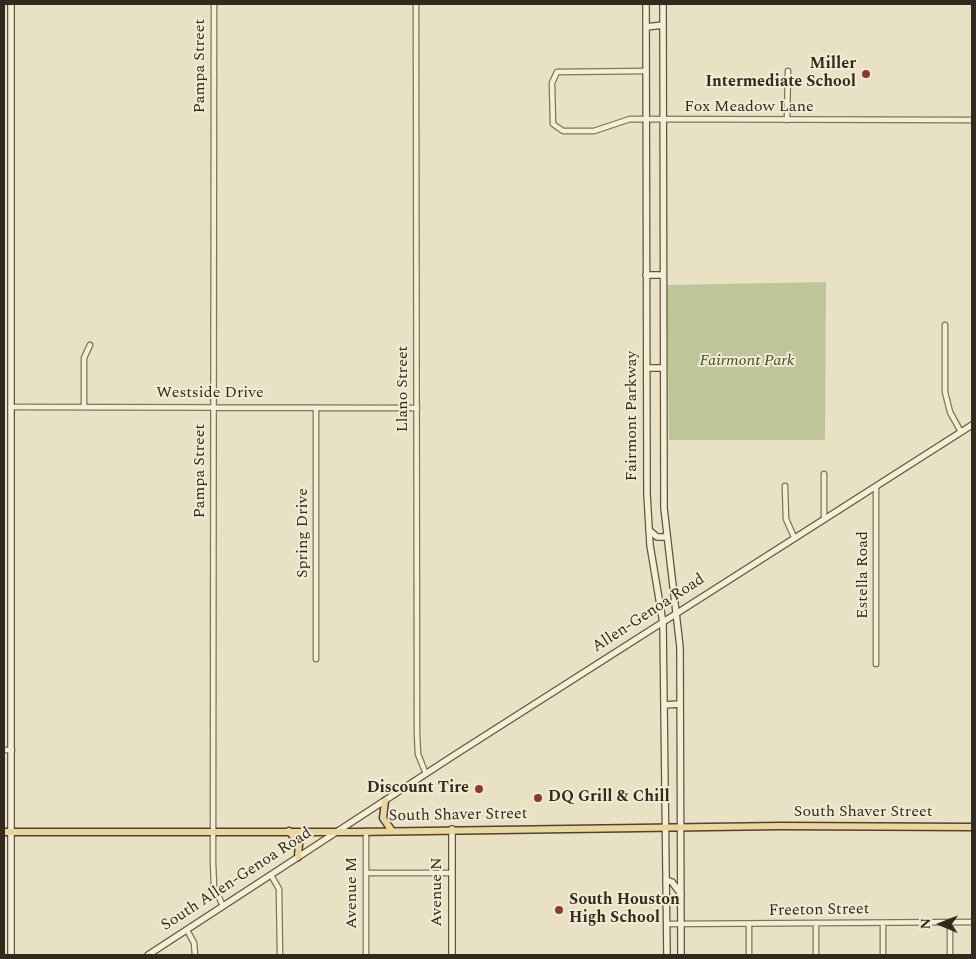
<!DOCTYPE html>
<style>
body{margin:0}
#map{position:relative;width:976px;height:959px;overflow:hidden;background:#e9e1c4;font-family:Spectral,serif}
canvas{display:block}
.frame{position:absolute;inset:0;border:5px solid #332a1f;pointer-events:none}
.north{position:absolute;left:916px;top:899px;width:50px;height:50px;-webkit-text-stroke:4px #f1ebd3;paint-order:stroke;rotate:271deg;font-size:14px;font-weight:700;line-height:20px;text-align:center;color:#332a1f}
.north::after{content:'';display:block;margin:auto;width:18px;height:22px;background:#332a1f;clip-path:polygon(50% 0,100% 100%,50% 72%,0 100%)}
</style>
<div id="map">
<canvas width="976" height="959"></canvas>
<div class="frame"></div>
<div class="north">N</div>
</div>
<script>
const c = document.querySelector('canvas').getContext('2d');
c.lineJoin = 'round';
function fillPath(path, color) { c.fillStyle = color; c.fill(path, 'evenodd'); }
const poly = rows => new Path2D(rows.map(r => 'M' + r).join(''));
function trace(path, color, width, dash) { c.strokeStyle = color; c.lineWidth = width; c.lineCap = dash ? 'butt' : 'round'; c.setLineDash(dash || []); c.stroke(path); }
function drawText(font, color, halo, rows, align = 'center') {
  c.font = font + ' Spectral,serif'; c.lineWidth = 4; c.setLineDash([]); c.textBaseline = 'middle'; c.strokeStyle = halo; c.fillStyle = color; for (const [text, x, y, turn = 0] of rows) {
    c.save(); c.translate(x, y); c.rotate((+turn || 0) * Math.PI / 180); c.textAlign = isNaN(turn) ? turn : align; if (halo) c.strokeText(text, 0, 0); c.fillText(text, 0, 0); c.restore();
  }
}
fillPath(poly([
 [826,282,825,440,669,440,667,285]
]), '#bec699');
const street = poly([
 [214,4,213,862,214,887,223,906],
 [416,4,417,734,418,754,426,774],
 [646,71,557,72,552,83,553,124,563,131,594,131,630,119,972,120],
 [787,120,788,71],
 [945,325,945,392,950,412,961,432],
 [11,407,417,408],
 [84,407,84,358,90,345],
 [824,474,824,518],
 [785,486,786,519,794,537],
 [316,659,316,408],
 [876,664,876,487],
 [4,750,12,750],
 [366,831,366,955],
 [366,873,452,873],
 [271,875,279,889,280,955],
 [667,924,972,922],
 [749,924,749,955],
 [187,930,194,943,195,955],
 [816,955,816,923],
 [883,955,883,923],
 [950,955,950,922]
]);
const secondary = poly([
 [646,4,647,494,650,545,663,623,667,955],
 [663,4,664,508,680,647,681,955],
 [646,27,663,25],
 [646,275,663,275],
 [647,368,663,368],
 [649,530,657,537,667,537],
 [664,705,680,704],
 [452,829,452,955],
 [666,880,672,882,681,894],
 [11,955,11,4],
 [148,955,453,756,972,425]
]);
const primary = poly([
 [385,801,383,818,392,831],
 [289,831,299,844,298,857],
 [4,832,356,832,780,826,972,827]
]);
trace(street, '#82735c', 7);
trace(secondary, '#64543f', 8);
trace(primary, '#504130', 9);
trace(street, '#f5eed6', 4.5);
trace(secondary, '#f5eed6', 5.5);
trace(primary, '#e9d79f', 6);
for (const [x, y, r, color] of [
 [866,74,5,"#8b3832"],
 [479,789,5,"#8b3832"],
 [538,798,5,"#8b3832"],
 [559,910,5,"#8b3832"]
]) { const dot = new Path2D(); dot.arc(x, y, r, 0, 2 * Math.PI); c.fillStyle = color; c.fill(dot); trace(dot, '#f1ebd3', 2); }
drawText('bold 16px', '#332a1f', '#f1ebd3', [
 ["Miller",856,65],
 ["Intermediate School",856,83],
 ["Discount Tire",469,789],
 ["DQ Grill & Chill",548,798,"left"],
 ["South Houston",569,901,"left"],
 ["High School",569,919,"left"]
], 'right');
drawText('16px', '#332a1f', '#f1ebd3', [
 ["Pampa Street",201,66,-90],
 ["Fox Meadow Lane",749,108],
 ["Llano Street",404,389,-90],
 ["Westside Drive",210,394],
 ["Fairmont Parkway",633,416,-90],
 ["Pampa Street",201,471,-90],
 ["Spring Drive",304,533,-90],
 ["Estella Road",864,575,-90],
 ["Allen-Genoa Road",649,614,-33],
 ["South Shaver Street",863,813],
 ["South Shaver Street",458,816,-1],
 ["South Allen-Genoa Road",237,880,-33],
 ["Avenue N",438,892,-90],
 ["Avenue M",353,893,-90],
 ["Freeton Street",819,911,-1]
]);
drawText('italic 16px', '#414e27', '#f1ebd3', [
 ["Fairmont Park",747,362]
]);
</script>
